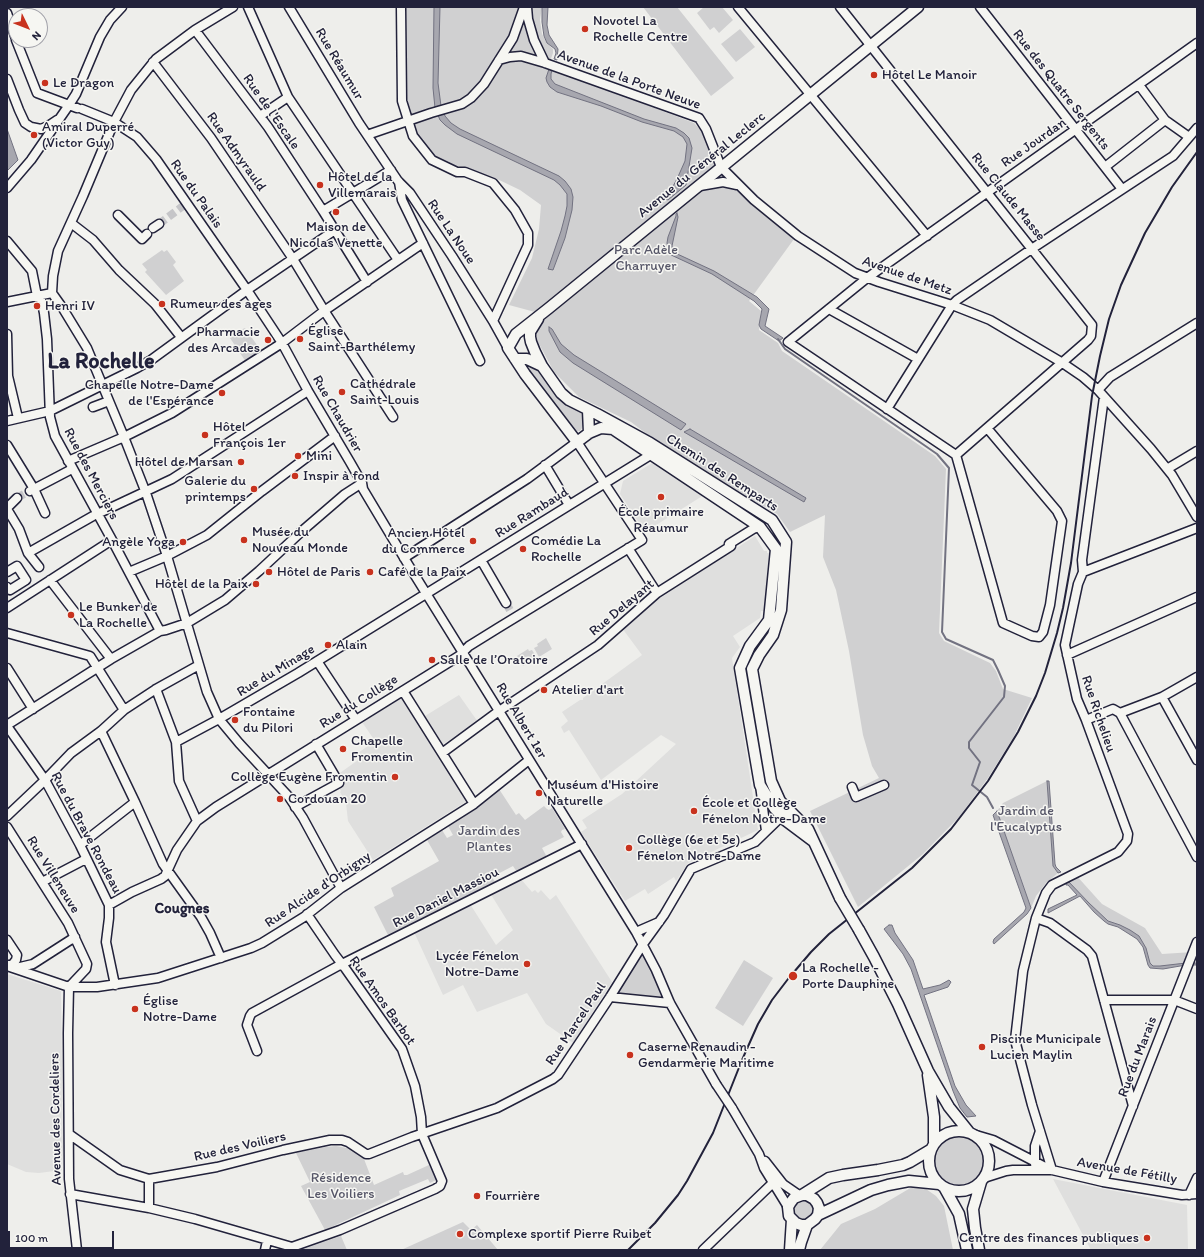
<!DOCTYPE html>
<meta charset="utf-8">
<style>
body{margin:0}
#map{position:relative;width:1204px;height:1257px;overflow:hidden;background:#eeeeeb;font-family:Itim,sans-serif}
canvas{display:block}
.frame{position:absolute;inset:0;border:8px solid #22223b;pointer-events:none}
.north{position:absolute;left:8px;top:8px;width:40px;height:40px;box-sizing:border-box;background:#f6f6f2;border:1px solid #a1a1a9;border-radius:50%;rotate:133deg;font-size:11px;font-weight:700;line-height:16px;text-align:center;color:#22223b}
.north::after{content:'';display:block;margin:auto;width:14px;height:18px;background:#c8321e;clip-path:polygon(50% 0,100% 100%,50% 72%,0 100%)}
.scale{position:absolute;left:8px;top:1231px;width:106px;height:18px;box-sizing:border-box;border:2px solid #22223b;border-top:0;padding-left:5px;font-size:12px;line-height:14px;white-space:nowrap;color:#22223b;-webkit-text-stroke:3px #f6f6f2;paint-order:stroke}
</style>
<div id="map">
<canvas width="1204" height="1257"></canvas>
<div class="frame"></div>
<div class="north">N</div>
<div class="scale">100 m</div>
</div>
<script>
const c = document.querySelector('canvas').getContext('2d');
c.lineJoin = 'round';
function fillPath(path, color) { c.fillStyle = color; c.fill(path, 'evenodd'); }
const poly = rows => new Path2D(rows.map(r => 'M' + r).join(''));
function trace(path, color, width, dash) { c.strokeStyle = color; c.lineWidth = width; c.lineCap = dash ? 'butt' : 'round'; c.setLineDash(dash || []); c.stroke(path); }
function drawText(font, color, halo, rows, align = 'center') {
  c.font = font + ' Itim,sans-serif'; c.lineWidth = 3; c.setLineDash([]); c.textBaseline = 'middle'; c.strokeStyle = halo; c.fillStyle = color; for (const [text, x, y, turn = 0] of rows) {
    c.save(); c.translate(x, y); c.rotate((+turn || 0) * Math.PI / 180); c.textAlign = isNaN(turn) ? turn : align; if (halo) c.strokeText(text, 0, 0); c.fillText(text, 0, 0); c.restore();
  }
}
fillPath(poly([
 [654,462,704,495,645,532,620,494,623,481],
 [755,536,764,551,767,551,767,553,769,553,764,611,761,611,760,618,733,636,740,647,732,658,758,830,688,863,676,881,674,877,648,894,645,889,625,901,581,832,587,828,582,820,622,794,676,744,661,735,601,780,569,730,564,733,561,727,568,721,562,712,580,700,583,700,583,698,642,655,622,628,645,608],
 [459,695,478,722,443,744,425,716],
 [401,697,467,801,373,860,348,821,346,803,340,792,341,791,338,786,337,775,361,758,358,753,375,741,362,722],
 [520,878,532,892,535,890,538,893,541,890,550,900,556,895,612,982,573,1043,546,1024,527,993,477,1012,463,985,443,995,414,932,470,904,496,945,513,930,490,893,496,890,500,891,511,884,513,881],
 [7,974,61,991,63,1150,62,1170,39,1173,26,1172,7,1164],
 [1053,1179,1187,1205,1188,1250,1091,1250]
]), '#dfdfde');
fillPath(poly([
 [404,7,542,7,540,20,542,34,547,43,553,49,553,53,548,67,694,123,703,132,710,144,716,172,750,202,794,239,749,301,761,311,759,330,778,343,782,351,935,456,946,469,939,633,944,641,990,663,996,671,1003,689,1032,698,1013,738,988,778,959,817,923,854,858,907,810,811,879,778,872,766,863,735,849,651,836,590,823,557,825,515,790,532,777,514,676,456,631,422,579,397,554,372,537,340,535,312,509,305,532,258,539,229,541,205,520,190,493,177,443,162,433,158,416,134,405,100],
 [643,7,677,7,734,78,711,96],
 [704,7,722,7,733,20,719,33,714,27,710,30,697,13],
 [740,29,755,47,736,62,721,44],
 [162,250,164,252,167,250,176,262,173,265,184,281,166,295,145,272,147,270,142,264],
 [245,328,257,345,254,347,258,354,246,362,230,338,235,335,234,333],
 [535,367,561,401,582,412,583,419,582,428,580,431,577,431,568,427,527,368],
 [546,638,552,649,539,657,534,648,538,646,537,644],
 [528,649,529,651,532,650,537,658,523,666,517,656],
 [1047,781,1053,866,1058,873,1046,883,1036,896,1031,908,997,811,1003,803],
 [499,789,516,815,519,813,525,820,544,806,547,809,549,810,552,808,565,829,562,830,561,832,564,837,542,848,547,857,517,872,513,866,492,877,496,884,389,937,374,907,394,896,391,888,439,861,427,840,442,830,447,838,453,835,448,826],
 [1075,874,1102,904,1145,928,1162,954,1193,952,1189,964,1160,968,1152,967,1141,942,1127,930,1108,922,1064,879],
 [643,944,670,1003,610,997],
 [744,960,773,978,743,1026,715,1008],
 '932 1161a26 26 0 1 1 52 0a26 26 0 1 1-52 0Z',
 [336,1146,352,1149,359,1154,364,1159,374,1185,403,1172,404,1175,407,1175,429,1165,436,1180,430,1183,428,1179,399,1191,400,1195,325,1230,301,1186,310,1182,296,1153,325,1147],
 [912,1187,926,1189,936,1196,944,1206,953,1250,820,1250,841,1224,875,1209],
 '794 1210a10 10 0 1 1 20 0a10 10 0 1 1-20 0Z',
 [463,1222,471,1230,477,1225,498,1250,401,1250],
 [341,1236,347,1250,301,1250,326,1241]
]), '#d0d0d1');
const water = poly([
 [434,7,440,7,438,83,441,106,445,116,451,123,460,129,559,176,565,181,571,189,573,197,572,210,565,238,553,270,548,269,561,231,565,216,567,206,567,194,560,185,554,180,457,134,445,125,440,120,435,108,433,88,434,7],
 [542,7,548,7,547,25,549,35,558,49,557,60,554,59,556,53,555,49,547,43,544,36,542,22,542,7],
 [549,69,552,70,551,74,551,79,555,84,644,119,676,128,684,133,689,138,692,148,686,185,668,200,666,199,677,179,685,161,687,144,683,137,674,131,642,122,601,106,557,92,550,87,547,82,546,78,549,69],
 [7,129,18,160,7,171,7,129],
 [677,213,678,217,672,246,673,252,714,271,757,297,769,309,765,326,783,338,779,341,761,329,759,325,762,309,754,301,712,274,669,254,667,243,668,237,676,216,676,214,677,213],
 [549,327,552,329,561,344,574,355,686,424,681,430,573,363,560,352,549,331,549,327],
 [690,429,806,498,804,502,684,432,690,429],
 [1047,781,1049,781,1055,864,1056,867,1061,872,1058,873,1053,866,1047,781],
 [997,811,1031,908,1027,914,994,944,993,942,994,939,1024,912,1026,908,993,815,997,811],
 [1068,881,1089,903,1108,921,1120,925,1130,930,1139,936,1146,948,1150,963,1153,966,1160,966,1186,963,1197,963,1197,965,1186,965,1163,969,1150,968,1148,965,1143,947,1137,939,1118,927,1108,924,1104,921,1094,912,1080,896,1048,913,1048,909,1077,895,1068,885,1066,885,1066,882,1068,881],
 [889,925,892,925,895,933,913,960,923,989,940,985,949,980,951,982,948,987,924,995,955,1086,966,1105,976,1116,967,1117,960,1108,953,1091,911,969,903,954,884,929,889,925]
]);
fillPath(water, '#a7a7af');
trace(water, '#727281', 1);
trace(poly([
 [778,339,785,349,937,454,949,468,942,632,946,639,993,660,998,670,1005,686,1004,697,969,742,969,748,980,762,972,785,987,797,993,808]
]), '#727281', 2);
trace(poly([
 [159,224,187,203],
 [17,498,29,491],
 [506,603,511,612]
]), '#c5c5c8', 8, [8, 4]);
const minor = poly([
 [248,7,288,97,398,260],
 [289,7,359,123,398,181,410,193,452,256,493,321,508,348],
 [401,7,402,101,413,136,432,160,457,172,465,172,493,183,515,210,528,233,528,245,493,321],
 [527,7,528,19,534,40,545,63],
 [738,7,927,236],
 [840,7,1092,325,1091,336,1088,340,956,455],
 [980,7,1122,189],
 [7,13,16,39],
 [195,30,268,127,323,211,367,282],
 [16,40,37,93,77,108],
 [499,60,510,57,521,56,545,63,699,118,706,129,721,167,754,200,798,236,855,273,879,282,952,305,990,320,1061,362,1083,377,1098,390,1151,449,1172,475,1197,517],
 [153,62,211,138,293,259,327,315,393,417],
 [7,79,19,110,25,123,31,127,41,129,48,126,57,120],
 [1139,85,1165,120,1189,137],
 [82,109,114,122,137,137,156,159,247,290,282,343,308,391,350,462,362,483,363,489,406,561,636,932,656,970,670,1003,716,1084],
 [260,116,288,97],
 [367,135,431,113,462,104,471,98,484,84,513,38,524,7],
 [1105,167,1165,120],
 [399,182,402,200,480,361],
 [700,186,723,182,737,185],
 [7,188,31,160,69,105,76,94,100,37,110,20,122,7],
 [323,211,391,170],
 [118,215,142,239,147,234],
 [71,223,93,240,119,270,155,304,181,337],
 [153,228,159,224],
 [7,241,32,271,37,296],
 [52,293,62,307,87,348,124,437,146,493,167,556,207,692,219,719,239,743,289,797,303,818,341,888],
 [52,293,53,276,58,251,83,196,114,122,131,90,156,59,195,30,233,7],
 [40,295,44,313,47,339,50,417,55,436,112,540,160,631],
 [7,302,52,293],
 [829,309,918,359],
 [7,334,8,376,18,418],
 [1098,390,1110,377,1197,323],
 [93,407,109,401],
 [887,409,952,305,957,300,1033,248,1173,156,1197,128],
 [7,421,50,411,137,368,151,360,247,290,335,230],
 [7,445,34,489,45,513],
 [956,455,788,342,867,278,1197,43],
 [956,455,1003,623,1032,636,1039,637,1043,632,1050,605,1062,521,1057,511,987,428],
 [68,461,124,437,172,413,282,343,324,311,423,243],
 [545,465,569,505],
 [1167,469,1197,451],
 [30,491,72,469],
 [7,508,17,498],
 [7,509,19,529,28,553,39,567],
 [628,548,657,593],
 [28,553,93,516,172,479,308,391],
 [481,560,506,603],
 [7,572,17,566,26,580,10,590,7,587],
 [129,572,167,556,207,535,262,491,335,436],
 [1083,572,1197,528],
 [50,580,111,659],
 [7,608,112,540],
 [7,633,90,656,124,710],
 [1067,655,1197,597],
 [317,661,356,720],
 [7,668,33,709],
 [156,689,176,742,179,781,197,821],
 [403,691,474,804],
 [1162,697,1197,760],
 [1120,713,1197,857],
 [1086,720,1113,709,1120,713,1162,697,1197,677],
 [7,725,111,659,160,631,166,630,187,623,225,600,259,571,302,531,345,494,362,483],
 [7,726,45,780,80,845,109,905,109,918,106,942,115,985],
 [101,731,135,802,163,864,201,917,210,933,221,958],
 [176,742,219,719,298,673,652,454],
 [442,753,499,711,598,645,657,593,731,546,729,544,753,529,760,527],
 [760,785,766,831],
 [852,787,856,797,884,785],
 [295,807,339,783,316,744],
 [7,816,45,780,71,753,101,731,124,710,156,689,199,665],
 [7,827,68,923,87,964,86,969,69,987],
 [80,845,135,802],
 [42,882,86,859],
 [109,905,132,892,161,879,165,876,177,850,197,821,216,807,459,656,469,646,498,628,642,540,577,442,527,479,404,558],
 [1036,918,1046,893,1052,885,1118,852,1127,841,1128,834,1086,720,1077,699,1065,645,1078,584,1083,572,1082,560,1104,397],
 [636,932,659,922],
 [7,940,17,955,16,960,12,965,7,965],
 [7,966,69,987,97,987,158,978,251,948,262,943,304,917,341,888,474,804,529,760],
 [16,968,33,964,75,937],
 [69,987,68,1033,69,1179,77,1250],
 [610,997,670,1003],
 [1104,1000,1174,1000,1197,1009],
 [257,1051,247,1025,250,1016,252,1013,338,966,582,844],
 [732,1108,759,1154,764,1168,788,1207],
 [69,1134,120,1170,149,1179,217,1167,283,1150,330,1140,342,1140,348,1142,366,1154,369,1154,412,1137,497,1108,553,1079,558,1075,610,997,643,944,664,915,691,869,755,842,785,813],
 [976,1135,993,1140,1051,1170],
 [765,1161,783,1184,799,1195],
 [1035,1164,1035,1146,1040,1131],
 [1052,1170,1032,1105,1015,1040,1023,971,1036,918,1050,923,1087,950,1092,956,1133,1106],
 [984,1178,1006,1171,1013,1170,1052,1170,1103,1182,1182,1195,1197,1194],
 [1103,1182,1197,942],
 [70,1194,149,1208,195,1219,292,1247,340,1230,435,1189,440,1186,442,1181,422,1134,421,1117,415,1086,402,1049,345,968,335,955,307,914],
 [1189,1195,1197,1178],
 [149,1208,149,1179],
 [265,1250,267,1241],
 [703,1250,778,1178]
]);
const major = poly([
 [538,319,530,332,530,337,531,342,535,352,542,366,561,393,569,400,597,414,650,443,772,520,786,542,781,610,773,635,759,655,752,669,771,781,780,801,808,829,840,898],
 [515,359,527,359,542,366],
 [588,410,589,433],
 [813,841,785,820,775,809,760,785,740,668,750,646,769,620,776,549,760,527,613,429,601,428,589,433,577,442,525,374,508,348,516,334,549,308,918,7],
 [859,930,874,957,898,1004,928,1071,949,1107,969,1132],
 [928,1075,934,1117,934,1142],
 '929 1161a30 30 0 1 1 60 0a30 30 0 1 1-60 0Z',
 [944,1187,959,1214,967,1250],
 [802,1195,807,1195,814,1199,817,1203,819,1208,818,1215,815,1219,807,1225,801,1225,796,1223,789,1216,788,1207,791,1202,794,1198,802,1195,829,1178,843,1175,878,1170,903,1165,910,1162,930,1150],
 [818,1215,871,1190,888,1185,909,1181,939,1184],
 [790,1250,792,1219],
 [799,1250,801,1242,807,1225],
 [979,1250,975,1228,973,1209,981,1182]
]);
trace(minor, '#22223b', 11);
trace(major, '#22223b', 13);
trace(minor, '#f6f6f2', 8);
trace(major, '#f6f6f2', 10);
trace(poly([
 [628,1250,655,1223,678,1195,687,1181,713,1133,742,1060,758,1024,772,1000,788,979,811,952,829,934,912,868,951,829,988,781,1018,732,1036,696,1045,673,1057,633,1063,608,1071,563,1092,396,1100,356,1109,319,1121,285,1145,233,1172,187,1197,152]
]), '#22223b', 2);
const minorBridge = poly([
 [716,1084,732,1108]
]);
const majorBridge = poly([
 [840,898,859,930]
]);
trace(minorBridge, '#22223b', 11, []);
trace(majorBridge, '#22223b', 13, []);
trace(minorBridge, '#f6f6f2', 8);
trace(majorBridge, '#f6f6f2', 10);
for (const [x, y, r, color] of [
 [585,29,4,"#c8321e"],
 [874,75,4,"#c8321e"],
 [45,83,4,"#c8321e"],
 [34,135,4,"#c8321e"],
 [320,185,4,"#c8321e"],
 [336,212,4,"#c8321e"],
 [162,304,4,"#c8321e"],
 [37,306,4,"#c8321e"],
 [300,339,4,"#c8321e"],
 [268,340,4,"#c8321e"],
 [342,392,4,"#c8321e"],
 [222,393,4,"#c8321e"],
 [205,435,4,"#c8321e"],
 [298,456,4,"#c8321e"],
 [241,462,4,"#c8321e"],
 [295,476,4,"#c8321e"],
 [254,489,4,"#c8321e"],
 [661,497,4,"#c8321e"],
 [244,540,4,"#c8321e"],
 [473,541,4,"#c8321e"],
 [183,542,4,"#c8321e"],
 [523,549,4,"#c8321e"],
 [269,572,4,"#c8321e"],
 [370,572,4,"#c8321e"],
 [256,584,4,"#c8321e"],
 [71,615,4,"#c8321e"],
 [328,645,4,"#c8321e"],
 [432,660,4,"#c8321e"],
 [544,690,4,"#c8321e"],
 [235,720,4,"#c8321e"],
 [343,749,4,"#c8321e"],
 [395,777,4,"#c8321e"],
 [539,793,4,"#c8321e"],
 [280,799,4,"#c8321e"],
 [694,811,4,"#c8321e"],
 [629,848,4,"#c8321e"],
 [527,964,4,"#c8321e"],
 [793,976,5,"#c8321e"],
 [135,1009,4,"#c8321e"],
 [982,1047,4,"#c8321e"],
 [630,1055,4,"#c8321e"],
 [477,1196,4,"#c8321e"],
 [460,1234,4,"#c8321e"],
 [1147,1238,4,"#c8321e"]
]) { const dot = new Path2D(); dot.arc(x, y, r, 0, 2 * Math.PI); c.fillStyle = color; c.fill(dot); trace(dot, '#f6f6f2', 1.5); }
drawText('14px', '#22223b', '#f6f6f2', [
 ["Novotel La",593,21],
 ["Rochelle Centre",593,37],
 ["Hôtel Le Manoir",882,75],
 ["Le Dragon",53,83],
 ["Amiral Duperré",42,127],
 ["(Victor Guy)",42,143],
 ["Hôtel de la",328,177],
 ["Villemarais",328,193],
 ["Maison de",336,227,"center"],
 ["Nicolas Venette",336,243,"center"],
 ["Rumeur des ages",170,304],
 ["Henri IV",45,306],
 ["Église",308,331],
 ["Saint-Barthélemy",308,347],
 ["Pharmacie",260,332,"right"],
 ["des Arcades",260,348,"right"],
 ["Cathédrale",350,384],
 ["Saint-Louis",350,400],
 ["Chapelle Notre-Dame",214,385,"right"],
 ["de l'Espérance",214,401,"right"],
 ["Hôtel",213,427],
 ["François 1er",213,443],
 ["Mini",306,456],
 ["Hôtel de Marsan",233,462,"right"],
 ["Inspir à fond",303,476],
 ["Galerie du",246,481,"right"],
 ["printemps",246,497,"right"],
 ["École primaire",661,512,"center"],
 ["Réaumur",661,528,"center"],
 ["Musée du",252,532],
 ["Nouveau Monde",252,548],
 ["Ancien Hôtel",465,533,"right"],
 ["du Commerce",465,549,"right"],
 ["Comédie La",531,541],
 ["Rochelle",531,557],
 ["Angèle Yoga",175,542,"right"],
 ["Hôtel de Paris",277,572],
 ["Café de la Paix",378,572],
 ["Hôtel de la Paix",248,584,"right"],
 ["Le Bunker de",79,607],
 ["La Rochelle",79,623],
 ["Alain",336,645],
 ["Salle de l’Oratoire",440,660],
 ["Atelier d'art",552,690],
 ["Fontaine",243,712],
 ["du Pilori",243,728],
 ["Chapelle",351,741],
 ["Fromentin",351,757],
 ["Collège Eugène Fromentin",387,777,"right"],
 ["Muséum d'Histoire",547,785],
 ["Naturelle",547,801],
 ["Cordouan 20",288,799],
 ["École et Collège",702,803],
 ["Fénelon Notre-Dame",702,819],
 ["Collège (6e et 5e)",637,840],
 ["Fénelon Notre-Dame",637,856],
 ["Lycée Fénelon",519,956,"right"],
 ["Notre-Dame",519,972,"right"],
 ["La Rochelle -",802,968],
 ["Porte Dauphine",802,984],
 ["Église",143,1001],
 ["Notre-Dame",143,1017],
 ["Piscine Municipale",990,1039],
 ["Lucien Maylin",990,1055],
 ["Caserne Renaudin -",638,1047],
 ["Gendarmerie Maritime",638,1063],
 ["Fourrière",485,1196],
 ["Complexe sportif Pierre Ruibet",468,1234],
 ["Centre des finances publiques",1139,1238,"right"]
], 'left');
drawText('14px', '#22223b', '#f6f6f2', [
 ["Rue Réaumur",339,64,59],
 ["Avenue de la Porte Neuve",629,80,20],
 ["Rue des Quatre Sergents",1061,90,52],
 ["Rue de l'Escale",271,112,55],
 ["Rue Jourdan",1034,143,-35],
 ["Rue Admyrauld",236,152,55],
 ["Avenue du Général Leclerc",702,165,-39],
 ["Rue du Palais",196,194,55],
 ["Rue Claude Masse",1008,197,51],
 ["Rue La Noue",451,232,56],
 ["Avenue de Metz",907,276,19],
 ["Rue Chaudrier",337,414,60],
 ["Chemin des Remparts",722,473,33],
 ["Rue des Merciers",91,474,62],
 ["Rue Rambaud",532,513,-32],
 ["Rue Delayant",622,608,-40],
 ["Rue du Minage",276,671,-31],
 ["Rue du Collège",359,702,-32],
 ["Rue Richelieu",1098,714,71],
 ["Rue Albert 1er",521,721,59],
 ["Rue du Brave Rondeau",86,833,62],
 ["Rue Villeneuve",53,875,58],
 ["Rue Alcide d'Orbigny",318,890,-34],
 ["Rue Daniel Massiou",446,898,-27],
 ["Rue Amos Barbot",382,1001,55],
 ["Rue Marcel Paul",576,1024,-56],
 ["Rue du Marais",1138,1057,-69],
 ["Avenue des Cordeliers",56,1119,-91],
 ["Rue des Voiliers",240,1147,-13],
 ["Avenue de Fétilly",1127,1171,10]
]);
drawText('14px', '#565668', '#f6f6f2', [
 ["Parc Adèle",646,250],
 ["Charruyer",646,266],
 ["Jardin de",1026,811],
 ["l'Eucalyptus",1026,827],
 ["Jardin des",489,831],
 ["Plantes",489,847],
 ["Résidence",341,1178],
 ["Les Voiliers",341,1194]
]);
drawText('bold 15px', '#22223b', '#f6f6f2', [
 ["Cougnes",182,909]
]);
drawText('bold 22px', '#22223b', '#f6f6f2', [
 ["La Rochelle",101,362]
]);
</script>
